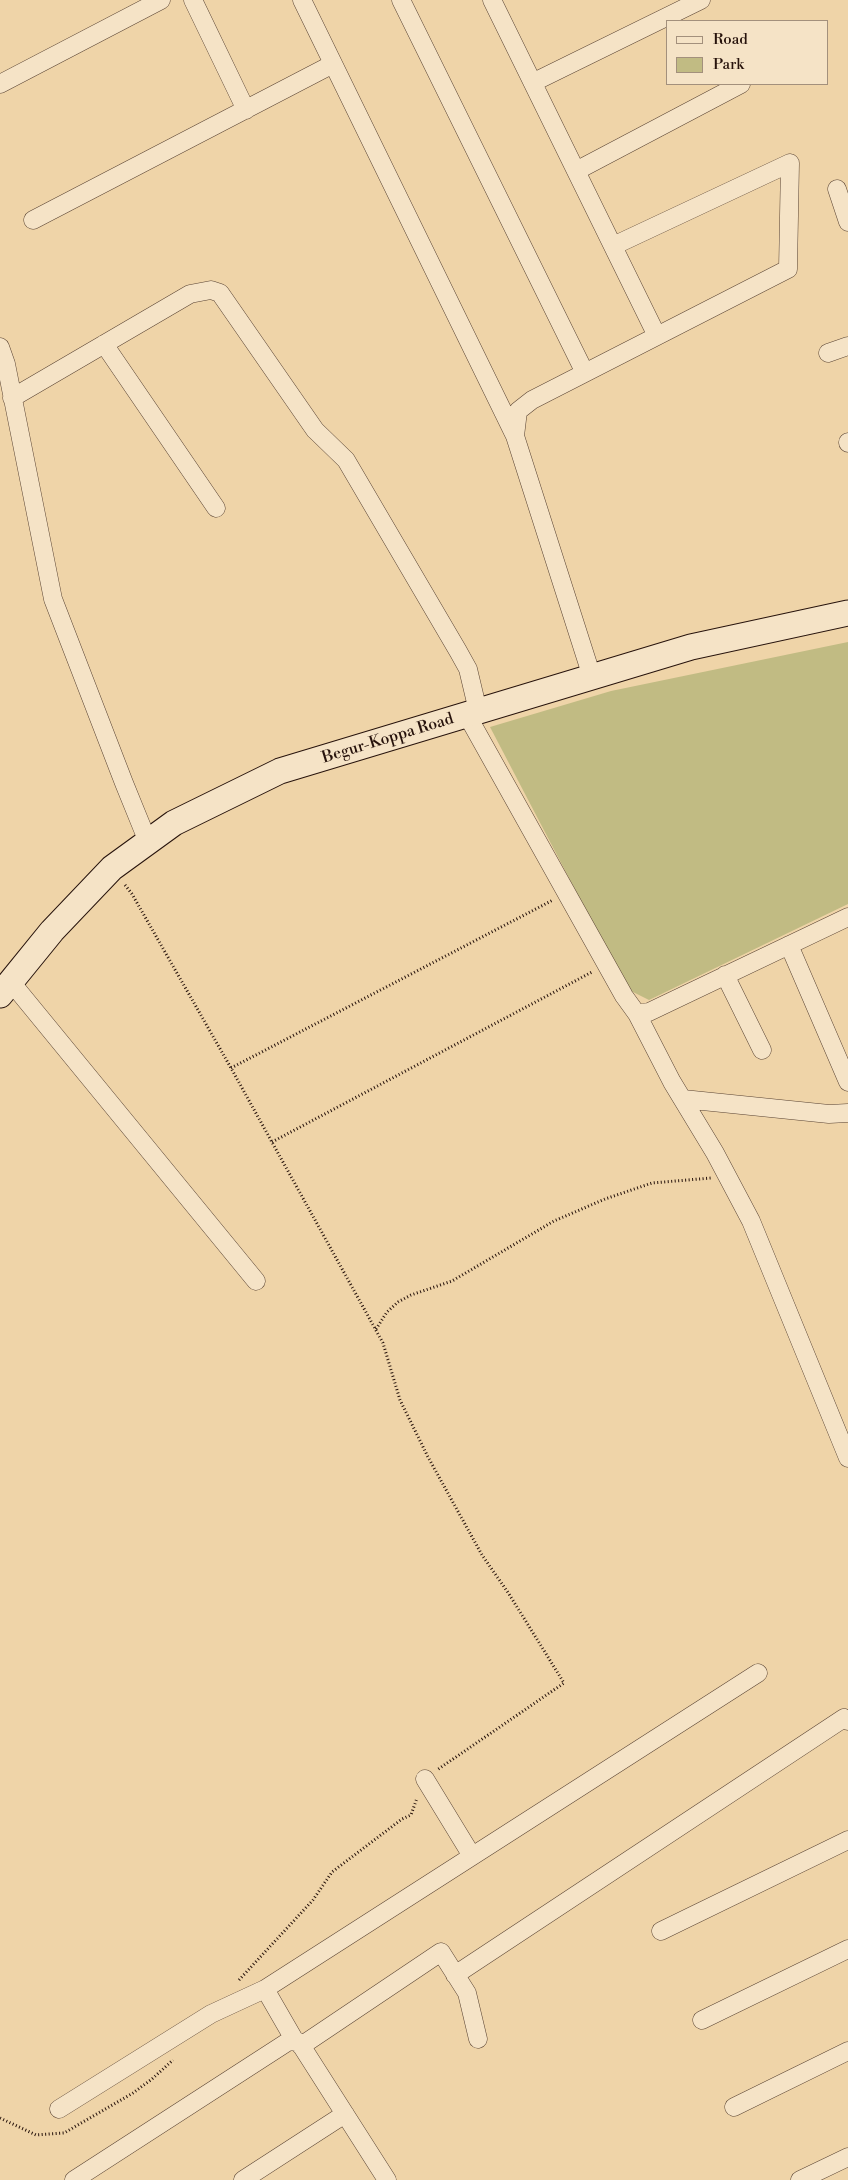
<!DOCTYPE html>
<style>
body{margin:0}
#map{position:relative;width:848px;height:2180px;overflow:hidden;background:#efd4a8;font-family:"Libre Bodoni",serif}
canvas{display:block}
.legend{position:absolute;left:666px;top:20px;width:162px;height:65px;box-sizing:border-box;background:#f5e3c6;border:1px solid #a3907c;margin:0;padding:6px 9px;list-style:none;font-size:15px;color:#27130c}
.legend li{display:flex;align-items:center;gap:10px;height:25px}
.legend b{width:25px;border:1px solid #a3907c}
</style>
<div id="map">
<canvas width="848" height="2180"></canvas>
<ul class="legend">
<li><b style="height:6px;background:#f5e3c6"></b>Road</li>
<li><b style="height:14px;background:#c1bb83"></b>Park</li>
</ul>
</div>
<script>
const c = document.querySelector('canvas').getContext('2d');
c.lineJoin = 'round';
function fillPath(path, color) { c.fillStyle = color; c.fill(path, 'evenodd'); }
const poly = rows => new Path2D(rows.map(r => 'M' + r).join(''));
function trace(path, color, width, dash) { c.strokeStyle = color; c.lineWidth = width; c.lineCap = dash ? 'butt' : 'round'; c.setLineDash(dash || []); c.stroke(path); }
function drawText(font, color, halo, rows, align = 'center') {
  c.font = font + ' "Libre Bodoni",serif'; c.lineWidth = 4; c.setLineDash([]); c.textBaseline = 'middle'; c.strokeStyle = halo; c.fillStyle = color; for (const [text, x, y, turn = 0] of rows) {
    c.save(); c.translate(x, y); c.rotate((+turn || 0) * Math.PI / 180); c.textAlign = isNaN(turn) ? turn : align; if (halo) c.strokeText(text, 0, 0); c.fillText(text, 0, 0); c.restore();
  }
}
fillPath(poly([
 [848,642,848,904,649,1000,627,989,490,727,611,691]
]), '#c1bb83');
const street = poly([
 [193,0,246,110],
 [302,0,515,436,592,677],
 [401,0,585,373],
 [492,0,657,336],
 [534,82,701,0],
 [0,84,161,0],
 [576,171,741,84],
 [837,189,848,222],
 [33,220,333,64],
 [104,344,216,508],
 [0,347,6,364,53,599,124,783,148,842],
 [828,353,848,346],
 [12,398,190,294,211,290,220,293,315,430,346,460,458,651,468,669,478,711],
 [515,436,518,411,532,400,788,269,790,163,613,246],
 [848,442,848,443],
 [467,715,624,996,637,1014,672,1082,715,1153,751,1221,848,1458],
 [789,945,848,1082],
 [725,975,762,1050],
 [11,982,256,1281],
 [637,1014,649,1012,848,917],
 [683,1099,829,1114,848,1113],
 [425,1779,472,1856],
 [661,1931,848,1840],
 [455,1975,844,1718,848,1721],
 [265,1989,758,1673],
 [702,2020,848,1949],
 [301,2046,441,1952,467,1993,478,2039],
 [734,2107,848,2051],
 [59,2109,211,2014,265,1989,295,2041],
 [74,2180,289,2041,299,2042,387,2180],
 [243,2180,345,2114],
 [800,2180,848,2157]
]);
const secondary = poly([
 [0,995,52,931,112,868,174,823,280,771,691,647,848,613]
]);
trace(street, '#594333', 19);
trace(secondary, '#27130c', 27);
trace(poly([
 [125,885,132,894,231,1068,383,1343,400,1400,428,1457,482,1555,509,1594,564,1683,437,1770],
 [231,1068,553,900],
 [272,1142,592,972],
 [376,1329,387,1312,398,1302,411,1295,452,1281,554,1221,605,1199,652,1183,711,1178],
 [239,1980,313,1900,332,1872,402,1819,411,1815,417,1798],
 [0,2118,36,2135,64,2133,133,2093,152,2079,173,2060]
]), '#27130c', 3, [1, 2.5]);
trace(street, '#f5e3c6', 18);
trace(secondary, '#f5e3c6', 25);
drawText('16px', '#27130c', '#f5e3c6', [
 ["Begur-Koppa Road",388,739,-17]
]);
</script>
